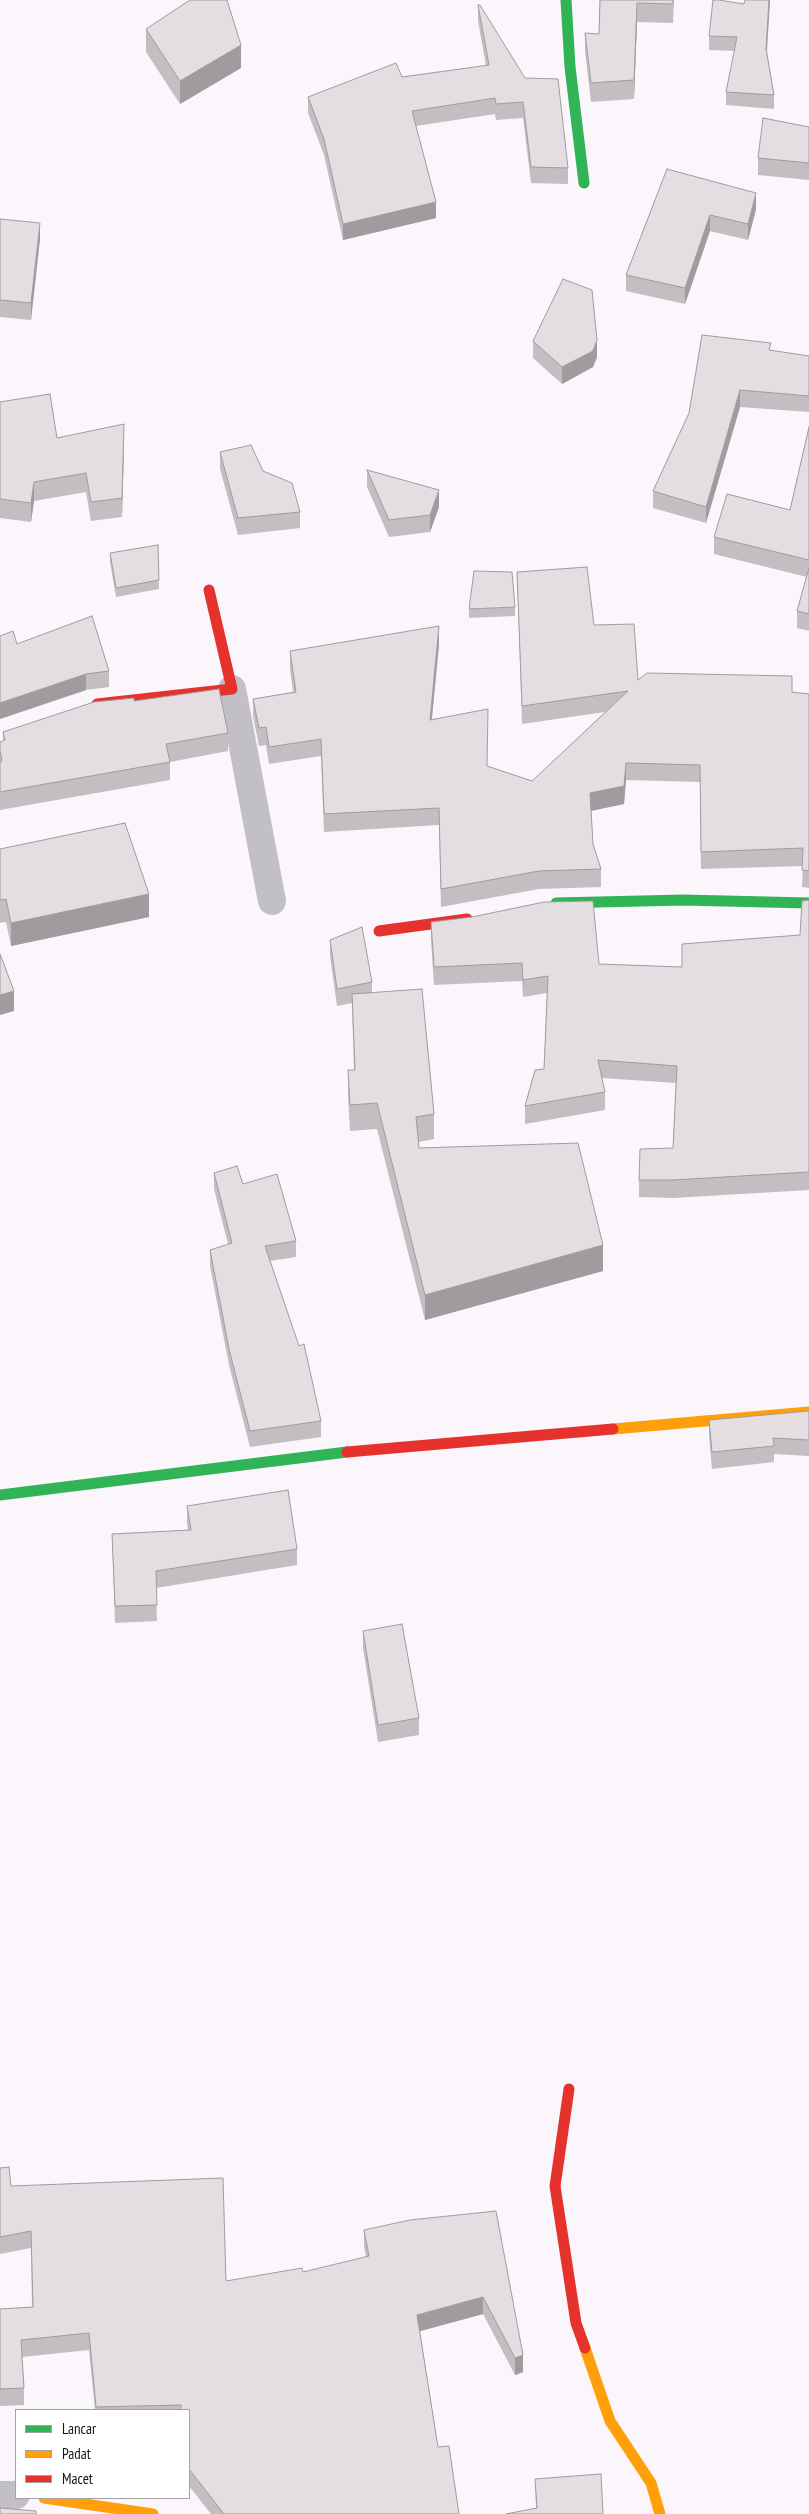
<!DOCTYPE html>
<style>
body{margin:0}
#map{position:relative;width:809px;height:2514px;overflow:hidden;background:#fbf6fb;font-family:"PT Sans Narrow",sans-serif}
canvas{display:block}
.legend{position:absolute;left:15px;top:2409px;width:175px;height:90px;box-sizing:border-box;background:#fff;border:1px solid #a3a1a3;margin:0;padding:6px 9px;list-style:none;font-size:15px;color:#181318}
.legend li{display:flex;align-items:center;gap:10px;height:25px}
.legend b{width:25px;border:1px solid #a3a1a3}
</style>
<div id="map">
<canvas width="809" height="2514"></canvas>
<ul class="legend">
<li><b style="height:6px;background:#30b455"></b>Lancar</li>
<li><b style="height:6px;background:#ff9f0a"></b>Padat</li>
<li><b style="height:6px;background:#e5322d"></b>Macet</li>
</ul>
</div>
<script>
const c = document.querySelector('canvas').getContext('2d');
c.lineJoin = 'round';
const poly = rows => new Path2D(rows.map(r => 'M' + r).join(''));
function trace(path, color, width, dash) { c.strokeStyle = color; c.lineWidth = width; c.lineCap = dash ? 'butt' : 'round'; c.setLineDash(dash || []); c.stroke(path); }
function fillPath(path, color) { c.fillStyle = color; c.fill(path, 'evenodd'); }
trace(poly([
 [232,689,272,901],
 [0,2495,16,2495]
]), '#c2c0c4', 28);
trace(poly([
 [566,0,570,67,584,183],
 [556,903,683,900,809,903],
 [0,1495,347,1452]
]), '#30b455', 11);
trace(poly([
 [613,1429,809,1412],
 [585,2348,610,2421,651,2483,660,2514],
 [44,2498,153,2514]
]), '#ff9f0a', 11);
trace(poly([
 [97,704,232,689,209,590],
 [379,931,467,919],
 [347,1452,613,1429],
 [569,2089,555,2186,576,2323,585,2348]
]), '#e5322d', 11);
fillPath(poly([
 [600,0,674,0,673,23,637,22,634,99,591,102,585,51,585,33,599,34],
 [770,0,767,52,774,95,774,109,726,105,726,92,735,51,709,50,709,36,744,4],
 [478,5,568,168,568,184,531,183,523,118,496,120,495,114,416,126,436,218,343,240,324,155,308,113,308,97,402,77,486,66,478,21],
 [146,29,241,68,180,104,146,52],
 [809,127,809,180,758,175,758,158],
 [667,169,756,209,748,240,710,231,685,304,626,291,626,275],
 [0,219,40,239,31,320,0,317],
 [533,341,597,357,593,367,562,384,533,358],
 [771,351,809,356,809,412,740,407,706,523,653,508,653,491,689,413],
 [0,402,57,438,124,443,122,517,91,521,86,492,34,501,31,522,0,518],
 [809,427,809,631,797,628,797,611,807,577,714,554,714,537,790,510],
 [220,452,263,471,300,512,300,528,238,535,220,469],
 [367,470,439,507,430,532,389,537,367,487],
 [158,545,159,589,116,597,110,562,110,553],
 [517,572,594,625,638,680,809,694,809,888,802,887,803,866,701,869,700,782,626,780,624,804,591,811,593,844,601,869,601,887,539,889,441,907,439,825,324,832,321,756,269,764,266,745,259,746,253,716,253,699,293,692,290,669,290,651,439,644,432,719,487,766,532,781,605,712,522,724],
 [515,607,515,616,469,618,469,609],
 [0,636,17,644,109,671,109,687,86,690,0,719],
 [134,701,228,733,228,751,170,762,170,780,0,810,0,742,3,741,3,732],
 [0,849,149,917,11,946,6,922,0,923],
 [809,900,809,1190,673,1198,639,1197,639,1180,673,1148,676,1083,602,1078,605,1092,605,1110,525,1124,525,1106,544,1069,547,993,523,997,522,981,434,985,431,940,431,922,599,964,682,967,800,935],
 [330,940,372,982,372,993,434,1114,434,1139,419,1142,419,1148,603,1271,425,1320,377,1129,350,1131,348,1096,348,1070,354,1070,352,1003,337,1006,330,956],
 [214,1173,243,1184,296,1241,296,1257,270,1261,321,1421,321,1437,250,1447,229,1365,210,1266,210,1250,228,1244,214,1189],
 [809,1411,809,1456,774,1454,774,1462,712,1469,709,1436,709,1420],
 [187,1506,297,1549,297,1565,156,1588,157,1621,115,1623,112,1534,188,1530,187,1523],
 [363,1631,419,1718,419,1735,378,1742,363,1648],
 [0,2168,11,2186,226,2281,303,2272,366,2257,364,2247,364,2230,496,2211,523,2372,515,2375,483,2314,420,2331,438,2447,459,2514,211,2514,189,2486,189,2410,95,2410,89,2350,22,2357,24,2388,24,2405,0,2406,0,2309,32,2307,31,2248,0,2254],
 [535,2479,603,2514,536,2509]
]), '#c4bec2');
fillPath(poly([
 [769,0,770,0,766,62,766,49],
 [637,3,637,22,634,99,634,80],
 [241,45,241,68,180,104,180,81],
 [756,193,756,209,748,240,748,224],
 [436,202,436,218,343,240,343,224],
 [710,215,710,231,685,304,685,288],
 [40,223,40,239,31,320,31,303],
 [597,340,597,357,593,367,562,384,562,367],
 [740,390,740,407,706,523,706,507],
 [124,424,124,443,122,517,122,498],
 [34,482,34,501,31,522,31,503],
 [439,490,439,507,430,532,430,515],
 [439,626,439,644,430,737,430,720],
 [86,674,86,690,0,719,0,703],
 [626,763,626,780,624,804,590,811,590,793],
 [149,894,149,917,11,946,11,923],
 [14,991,14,1011,0,1015,0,995],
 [603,1245,603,1271,425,1320,425,1295],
 [483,2297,483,2314,417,2332,417,2315],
 [523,2355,523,2372,515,2375,515,2358]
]), '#a09b9e');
const building = poly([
 [190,0,227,0,241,45,180,81,146,29,190,0],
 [600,0,673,0,673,4,637,3,634,80,591,83,585,33,599,34,600,0],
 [713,0,719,0,744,4,745,0,769,0,766,49,774,95,726,92,737,37,709,36,713,0],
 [478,5,480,5,525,78,558,79,568,168,531,167,523,102,496,104,495,98,412,111,436,202,343,224,324,139,308,97,396,63,402,77,489,65,478,5],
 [763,118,809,127,809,163,758,158,763,118],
 [667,169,756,193,748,224,710,215,685,288,626,275,667,169],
 [0,219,40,223,31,303,0,300,0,219],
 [563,279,592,290,597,340,593,351,562,367,533,341,563,279],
 [702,335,771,343,769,350,809,356,809,396,740,390,706,507,653,491,689,413,702,335],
 [50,394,57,438,124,424,122,498,91,502,86,473,34,482,31,503,0,499,0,402,50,394],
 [809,427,809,560,714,537,727,494,790,510,809,427],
 [251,445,263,471,292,483,300,512,238,518,220,452,251,445],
 [367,470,439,490,430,515,389,520,367,470],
 [158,545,159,580,116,588,110,553,158,545],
 [587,567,594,625,634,624,638,680,647,673,792,676,792,692,809,694,809,871,802,870,803,848,701,852,700,765,626,763,624,786,590,793,593,844,601,869,539,871,441,889,439,808,324,814,321,739,269,747,266,727,259,728,253,699,296,692,290,651,439,626,430,720,488,709,487,766,532,781,628,691,522,706,517,572,587,567],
 [809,568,809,614,797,611,809,568],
 [474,571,512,572,515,607,469,609,474,571],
 [92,616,109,671,86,674,0,703,0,636,13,631,17,644,92,616],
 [219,689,228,733,166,744,170,762,0,792,0,762,2,761,0,750,0,742,5,740,3,732,94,702,134,698,134,701,219,689],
 [125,823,149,894,11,923,6,899,0,900,0,849,125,823],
 [809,900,809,1172,673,1180,639,1180,640,1149,673,1148,677,1066,598,1060,605,1092,525,1106,535,1070,544,1069,548,976,523,980,522,963,434,967,431,922,472,917,544,902,593,901,599,964,682,967,682,944,800,935,802,901,809,900],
 [362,927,372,982,337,989,330,940,362,927],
 [0,954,14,991,0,995,0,954],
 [422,989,434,1114,416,1117,419,1148,578,1143,603,1245,425,1295,377,1103,350,1105,348,1070,355,1070,352,994,422,989],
 [237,1166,243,1184,277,1174,296,1241,265,1246,299,1346,304,1344,321,1421,250,1431,229,1349,210,1250,232,1243,214,1173,237,1166],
 [809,1411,809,1440,773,1438,774,1446,712,1452,709,1420,809,1411],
 [288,1490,297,1549,156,1571,157,1605,115,1606,112,1534,191,1530,187,1506,288,1490],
 [402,1624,419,1718,378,1725,363,1631,402,1624],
 [9,2167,11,2186,223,2178,226,2281,302,2268,303,2272,369,2256,364,2230,410,2220,496,2211,523,2355,515,2358,483,2297,417,2315,438,2447,449,2446,459,2514,224,2514,189,2469,189,2410,181,2410,181,2405,96,2407,89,2333,21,2340,24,2388,0,2389,0,2309,33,2307,31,2231,0,2237,0,2168,9,2167],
 [601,2474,603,2514,506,2514,537,2508,535,2479,601,2474],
 [0,2508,36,2511,36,2514,0,2514,0,2508]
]);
fillPath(building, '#e4dde1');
trace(building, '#a09b9e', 1);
</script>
